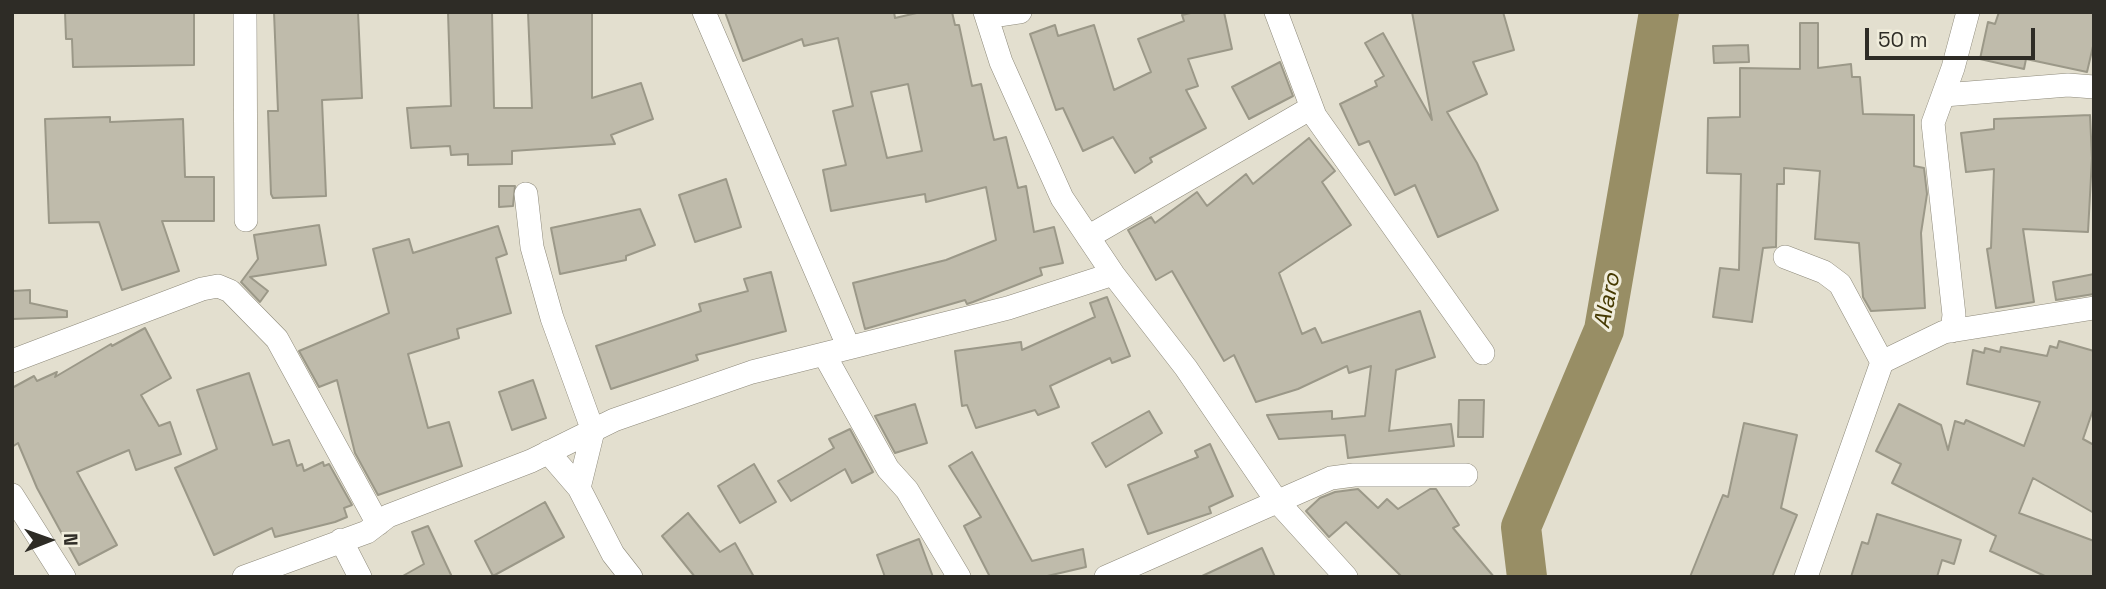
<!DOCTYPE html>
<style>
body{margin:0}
#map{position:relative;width:2106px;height:589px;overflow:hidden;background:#e3dfcf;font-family:"Space Grotesk",sans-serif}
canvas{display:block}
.frame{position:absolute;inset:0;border:14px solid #2e2c26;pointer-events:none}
.north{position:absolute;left:14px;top:505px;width:70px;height:70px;-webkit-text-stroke:5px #f0eddc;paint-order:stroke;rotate:89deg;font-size:19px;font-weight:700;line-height:28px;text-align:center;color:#2e2c26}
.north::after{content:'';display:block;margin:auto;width:24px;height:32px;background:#2e2c26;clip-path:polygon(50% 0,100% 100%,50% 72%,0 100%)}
.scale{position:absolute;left:1865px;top:28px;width:170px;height:32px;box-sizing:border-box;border:4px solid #2e2c26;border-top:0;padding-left:9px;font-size:21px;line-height:24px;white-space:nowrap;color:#2e2c26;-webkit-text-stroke:5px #f0eddc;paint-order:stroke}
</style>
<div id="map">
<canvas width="2106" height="589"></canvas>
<div class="frame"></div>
<div class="north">N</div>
<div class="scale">50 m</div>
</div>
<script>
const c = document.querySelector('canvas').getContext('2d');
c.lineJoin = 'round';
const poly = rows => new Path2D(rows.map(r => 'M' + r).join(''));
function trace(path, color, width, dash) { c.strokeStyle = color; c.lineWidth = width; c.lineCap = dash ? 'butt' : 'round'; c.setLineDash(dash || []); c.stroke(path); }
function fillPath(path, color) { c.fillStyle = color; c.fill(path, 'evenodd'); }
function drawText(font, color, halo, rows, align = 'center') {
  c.font = font + ' "Space Grotesk",sans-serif'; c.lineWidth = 6; c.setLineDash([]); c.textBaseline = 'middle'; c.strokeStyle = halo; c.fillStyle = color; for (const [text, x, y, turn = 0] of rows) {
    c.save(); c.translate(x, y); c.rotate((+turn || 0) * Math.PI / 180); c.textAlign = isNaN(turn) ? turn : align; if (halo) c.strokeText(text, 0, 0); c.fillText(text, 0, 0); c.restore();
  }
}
trace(poly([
 [1527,577,1521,527,1604,330,1659,12]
]), '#988e65', 40);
const building = poly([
 [65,12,194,12,194,65,73,67,72,39,66,39,65,12],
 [274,12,358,12,362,98,322,100,326,196,273,198,271,194,268,111,278,111,274,12],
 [448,12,492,12,494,108,532,108,528,12,592,12,592,98,641,83,653,119,611,135,615,144,512,151,512,164,468,165,468,154,451,155,450,146,411,148,407,108,451,106,448,12],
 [725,12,894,12,895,18,921,12,952,12,955,25,959,25,972,86,981,84,994,140,1006,137,1018,188,1026,186,1034,232,1054,227,1063,263,1040,268,1042,275,973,302,967,304,965,300,865,329,853,283,946,260,996,240,986,187,926,202,925,194,831,211,823,170,846,165,833,111,853,106,838,38,804,46,802,39,743,61,725,12],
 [908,84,922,151,887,158,871,92,908,84],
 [1195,12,1224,12,1232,49,1188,59,1198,86,1186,90,1206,128,1150,158,1152,162,1135,173,1113,137,1083,151,1063,108,1056,110,1030,34,1055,25,1058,36,1094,25,1114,90,1151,72,1138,39,1184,21,1182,15,1195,12],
 [1412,12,1503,12,1514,50,1473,62,1487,94,1447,112,1477,163,1498,210,1438,237,1415,185,1395,195,1369,141,1359,145,1340,104,1377,86,1375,81,1384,76,1365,43,1383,33,1432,120,1412,12],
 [1999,12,2094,12,2094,42,2087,72,2026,59,2024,69,1980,59,1988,22,1995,24,1999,12],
 [1800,23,1818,23,1818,68,1851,64,1852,77,1860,77,1863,114,1914,115,1914,166,1924,168,1927,194,1921,233,1925,308,1871,311,1863,297,1859,243,1815,239,1820,171,1784,168,1784,184,1777,184,1776,247,1763,248,1752,322,1713,317,1720,268,1739,270,1741,174,1707,173,1708,118,1740,117,1740,68,1800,69,1800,23],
 [1748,45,1749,62,1714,63,1713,46,1748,45],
 [1280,62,1293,96,1249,119,1232,87,1280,62],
 [2090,115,2092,158,2088,232,2023,229,2034,302,1996,308,1987,249,1991,248,1994,169,1966,172,1961,133,1994,129,1994,119,2090,115],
 [110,117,110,122,183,119,185,177,214,177,214,221,162,221,179,271,122,290,99,222,49,223,45,119,110,117],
 [1309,138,1335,171,1322,182,1351,225,1279,273,1302,334,1315,328,1322,343,1420,311,1435,357,1396,370,1389,431,1451,424,1454,446,1348,458,1345,435,1279,439,1267,415,1332,411,1332,419,1365,416,1371,366,1349,373,1347,366,1298,389,1256,402,1234,355,1224,361,1172,271,1156,280,1128,230,1151,217,1155,223,1197,192,1207,206,1246,174,1253,184,1309,138],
 [726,179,741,227,695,242,679,195,726,179],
 [499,186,515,186,513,206,499,207,499,186],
 [640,209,655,245,626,256,626,260,560,274,551,228,640,209],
 [319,225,326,265,250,277,268,291,260,302,241,282,258,259,254,235,319,225],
 [498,226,507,254,496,258,511,313,457,329,459,338,408,354,428,428,449,422,462,466,378,495,355,453,337,380,319,387,299,351,389,313,373,249,409,239,413,253,498,226],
 [771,272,786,331,696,355,698,360,611,389,596,346,701,311,699,304,748,291,744,279,771,272],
 [2094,274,2094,294,2056,300,2053,282,2094,274],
 [30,290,30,303,67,311,67,317,12,319,12,291,30,290],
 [1107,297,1130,356,1112,363,1110,358,1050,386,1059,407,1038,415,1035,410,976,428,967,405,962,406,955,351,1021,342,1022,350,1095,317,1090,303,1107,297],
 [145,328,171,378,141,395,159,426,170,422,181,454,136,470,129,450,77,472,117,545,79,565,37,488,18,443,12,447,12,388,34,376,37,381,57,372,55,377,111,344,112,346,145,328],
 [2059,341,2094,351,2094,407,2083,439,2094,445,2094,513,2033,478,2019,513,2094,541,2094,577,2047,577,1990,551,1996,536,1892,483,1901,464,1876,451,1899,404,1941,425,1948,450,1955,421,1964,424,1966,420,2024,446,2040,402,1967,384,1973,350,1984,353,1985,348,2000,352,2001,347,2047,356,2050,346,2057,348,2059,341],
 [249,373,273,445,289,440,297,466,302,464,304,471,323,462,324,466,329,464,352,505,344,508,347,517,335,522,275,537,272,528,214,555,175,468,217,449,197,390,249,373],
 [533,380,546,418,512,430,499,392,533,380],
 [1459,400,1484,400,1483,437,1458,437,1459,400],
 [915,404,927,443,895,453,875,416,915,404],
 [1149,411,1162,433,1106,467,1092,443,1149,411],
 [1744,423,1797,435,1781,508,1797,515,1772,577,1690,577,1723,495,1728,497,1744,423],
 [850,429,873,472,852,483,845,469,791,501,778,481,834,448,829,439,850,429],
 [1210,444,1233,496,1209,507,1211,513,1148,534,1128,485,1198,457,1195,451,1210,444],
 [972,452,1032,561,1083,549,1086,567,1043,577,990,577,964,526,981,517,949,466,972,452],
 [754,464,776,502,740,523,718,486,754,464],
 [1358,489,1378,508,1387,499,1398,509,1430,489,1436,489,1459,525,1453,528,1494,577,1402,577,1346,522,1329,537,1306,511,1320,498,1335,492,1358,489],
 [545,502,564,537,493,576,475,541,545,502],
 [688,513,720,552,735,543,754,577,695,577,662,536,688,513],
 [1877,514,1961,540,1954,564,1942,560,1937,577,1851,577,1862,542,1868,544,1877,514],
 [428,526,452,577,401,577,424,564,412,532,428,526],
 [919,539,933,577,885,577,877,555,919,539],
 [1262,548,1275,577,1200,577,1262,548]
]);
fillPath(building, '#bfbbab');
trace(building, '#9b9888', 2);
const minor = poly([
 [245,12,246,220],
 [704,12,849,348],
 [985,12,1001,62,1062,198,1113,274,1186,368,1276,500,1346,577],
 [1276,12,1315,116,1483,353],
 [987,17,1020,12],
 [1944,95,2068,85,2094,87],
 [526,194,532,247,552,318,593,431,579,488],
 [1088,237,1311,108],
 [1785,257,1824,272,1840,284,1882,362],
 [1952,331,1954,315,1933,123,1953,68,1968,12],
 [824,354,888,469,907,490,959,577],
 [12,361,202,289,218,286,230,291,277,339,378,524],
 [548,452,579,488,613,554,631,577],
 [12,495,64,577],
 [341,540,360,577],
 [244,577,367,532,388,516,531,461,614,420,752,372,1008,308,1113,274],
 [1106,577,1331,478,1354,475,1466,475],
 [1806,577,1882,362,1944,332,2094,308]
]);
trace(minor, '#8d897a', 24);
trace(minor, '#fff', 23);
drawText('italic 23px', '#453901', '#f0eddc', [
 ["Alaro",1608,301,-79]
]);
</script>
